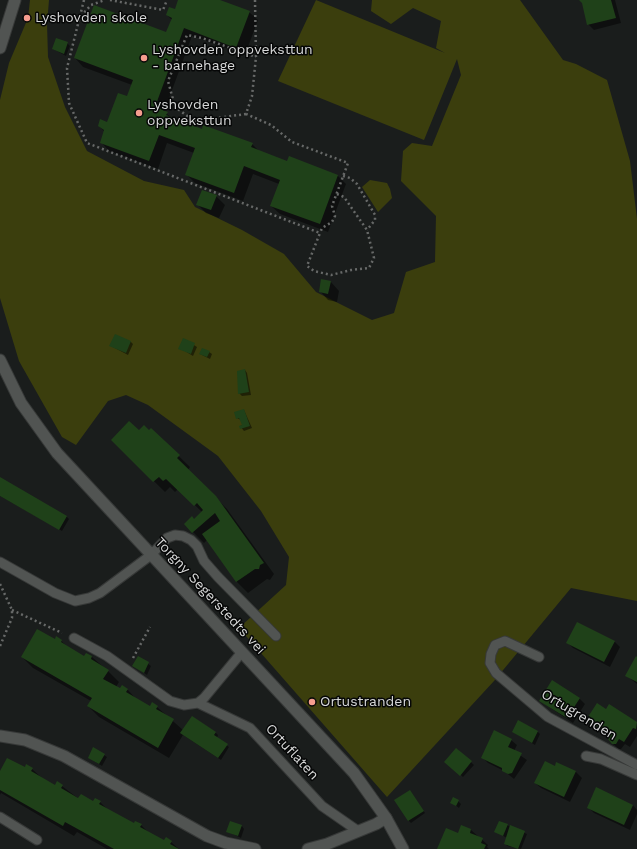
<!DOCTYPE html>
<style>
body{margin:0}
canvas{display:block;background:#1a1d1c}
</style>
<canvas width="637" height="849"></canvas>
<script>
const c = document.querySelector('canvas').getContext('2d');
c.lineJoin = 'round';
function fillPath(path, color) { c.fillStyle = color; c.fill(path, 'evenodd'); }
const poly = rows => new Path2D(rows.map(r => 'M' + r).join(''));
function trace(path, color, width, dash) { c.strokeStyle = color; c.lineWidth = width; c.lineCap = dash ? 'butt' : 'round'; c.setLineDash(dash || []); c.stroke(path); }
function drawText(font, color, halo, rows, align = 'center') {
  c.font = font + ' "Work Sans",sans-serif'; c.lineWidth = 3; c.setLineDash([]); c.textBaseline = 'middle'; c.strokeStyle = halo; c.fillStyle = color; for (const [text, x, y, turn = 0] of rows) {
    c.save(); c.translate(x, y); c.rotate((+turn || 0) * Math.PI / 180); c.textAlign = isNaN(turn) ? turn : align; if (halo) c.strokeText(text, 0, 0); c.fillText(text, 0, 0); c.restore();
  }
}
fillPath(poly([
 [30,0,49,0,47,24,48,57,65,107,87,151,144,181,184,190,195,207,242,230,284,254,316,292,372,320,394,313,406,272,435,262,436,216,401,181,403,151,412,143,432,146,461,75,457,59,424,140,278,81,316,0,445,53,436,48,441,21,413,8,391,24,371,11,372,0,520,0,563,60,576,64,607,80,630,161,637,219,637,601,571,588,494,681,387,797,239,628,286,585,289,557,261,511,218,456,148,405,126,395,108,401,76,445,62,437,19,361,0,298,0,100,9,63,28,18],
 [370,180,387,183,390,189,392,198,378,212,362,187]
]), '#3b3e0d');
fillPath(poly([
 [179,0,217,0,249,12,258,20,245,55,192,36,164,112,174,119,202,130,252,144,260,152,288,162,338,176,346,184,328,232,280,214,271,206,279,184,253,174,243,201,195,183,186,174,194,153,167,143,158,169,109,151,101,142,105,132,99,126,108,123,127,98,132,85,83,67,75,58,167,34,172,20,167,15,175,10],
 [580,0,615,0,621,23,594,30,588,24,583,3],
 [67,43,70,46,66,56,53,49],
 [216,196,225,205,219,218,206,213,197,204],
 [331,282,339,291,337,302,328,300,320,291],
 [184,339,197,347,193,356,180,348],
 [130,341,133,344,128,355,111,346],
 [209,352,212,354,210,359,200,354],
 [245,370,247,373,251,395,242,396,239,393],
 [244,410,252,428,244,431,240,426,243,425,241,420,237,418],
 [151,429,190,467,188,470,227,509,274,574,270,580,267,579,248,593,237,582,207,540,204,543,185,524,194,520,202,512,178,489,175,492,170,487,165,492,112,440,139,432,149,432],
 [0,478,67,517,69,519,62,531,0,496],
 [577,623,615,642,620,647,610,667,573,648,567,642],
 [57,637,71,650,85,657,86,654,92,657,108,671,119,682,116,687,120,690,122,687,128,690,137,700,150,707,157,707,183,730,192,717,216,733,218,735,217,738,229,747,221,760,183,735,169,758,99,717,88,706,91,701,33,668,22,657,55,640],
 [139,657,151,666,147,675,134,666],
 [637,658,637,684,627,676],
 [579,698,585,704,573,723,540,701],
 [609,705,637,723,637,736,630,747,625,744,621,749,619,749,613,744,611,736,588,719,606,710],
 [513,732,538,732,540,734,535,745],
 [511,740,517,745,514,751,527,760,514,779,504,771,488,763,482,757],
 [457,749,474,765,463,777,448,764],
 [104,755,107,757,102,766,89,758],
 [557,763,576,772,582,778,570,802,541,788,535,783,555,767],
 [25,769,32,769,42,778,55,786,62,786,79,799,100,802,108,810,134,825,141,825,150,834,164,842,171,842,179,849,107,849,77,832,74,836,1,793,0,795,0,773],
 [410,791,425,813,411,823,408,820],
 [458,801,461,804,459,808,451,802],
 [633,805,637,810,637,814,630,830,594,813,588,807],
 [500,822,527,834,521,849,507,846,505,843,507,838,496,832],
 [242,826,244,829,241,838,227,831],
 [471,830,488,845,487,847,489,849,438,849,458,834]
]), '#0007');
fillPath(poly([
 [178,0,220,0,250,11,236,48,184,28,155,107,168,112,166,115,202,129,203,125,253,143,251,147,287,161,289,156,338,175,320,224,270,206,280,180,244,166,234,193,185,175,195,148,159,135,149,161,100,143,104,130,98,126,100,119,107,122,118,93,127,96,133,80,74,58,94,5,166,32,172,18,166,15,169,7,175,9],
 [579,0,611,0,616,18,587,25,582,3],
 [56,38,68,42,64,54,52,49],
 [202,190,217,195,211,210,196,205],
 [321,279,331,281,328,294,319,292],
 [115,334,131,341,126,353,109,346],
 [183,338,195,343,191,354,178,349],
 [202,348,210,351,207,357,199,354],
 [245,369,249,392,238,394,237,371],
 [244,409,250,426,240,429,239,426,242,425,239,418,236,419,234,412],
 [129,421,139,430,144,425,149,430,151,428,180,455,177,458,216,496,264,563,260,565,259,569,255,569,236,582,202,534,220,521,215,513,192,533,184,524,192,516,194,519,203,510,197,503,194,506,166,479,163,481,159,477,153,482,111,440],
 [0,477,67,516,59,530,0,496],
 [577,622,615,641,604,662,566,643],
 [37,629,55,639,56,636,62,640,61,642,84,656,86,653,92,656,91,659,109,670,103,679,120,688,122,685,128,689,126,692,150,706,152,702,158,706,156,709,174,719,158,748,87,706,92,698,21,657],
 [138,656,149,662,144,673,132,666],
 [636,656,637,657,637,682,625,676],
 [552,680,580,698,567,718,539,701],
 [597,703,606,709,609,704,637,722,636,729,633,728,624,742,619,739,616,744,612,744,608,739,610,734,586,720],
 [192,716,216,732,214,735,228,744,218,758,180,733],
 [518,720,538,731,532,743,512,732],
 [494,730,512,739,508,747,522,753,512,773,508,774,502,771,502,768,481,758],
 [93,747,105,754,99,764,88,758],
 [456,748,472,761,460,776,444,762],
 [7,758,25,767,26,764,33,768,31,771,55,785,57,781,63,785,61,788,78,798,81,794,93,801,95,798,101,801,99,804,134,823,135,821,142,824,140,827,164,840,166,837,172,841,170,844,179,849,114,849,65,822,63,826,0,790,0,771],
 [545,761,555,766,556,762,576,771,564,797,534,783],
 [596,787,633,805,624,825,587,808],
 [410,790,424,811,408,821,394,800],
 [453,797,459,800,456,806,450,803],
 [230,821,242,825,238,836,226,832],
 [499,821,508,824,503,836,494,832],
 [461,825,471,829,470,833,483,838,481,843,486,845,484,849,437,849,446,828,458,833],
 [510,825,525,831,518,849,504,844]
]), '#1f4119');
const service = poly([
 [0,562,55,593,75,601,89,598,100,593,151,555,167,538,175,535,183,536,191,540,197,546,204,561,218,577,276,636],
 [74,638,107,656,170,701,184,705,198,703,204,698,242,652],
 [539,657,505,641,495,645,491,654,490,663,496,673,548,717,637,765],
 [198,703,250,728,322,806,358,831],
 [586,756,601,759,637,775],
 [0,817,37,840]
]);
const minor = poly([
 [0,736,25,740,64,756,207,836,226,843,255,849],
 [308,849,327,844,376,824,386,818]
]);
const secondary = poly([
 [0,48,15,0],
 [0,360,21,403,57,453,354,773,386,818,403,849]
]);
trace(service, '#373938', 11);
trace(minor, '#373938', 13);
trace(secondary, '#373938', 13);
trace(poly([
 [84,0,67,68,69,103,87,143,320,233,307,266,314,271,331,275,351,270,369,268,374,258,367,230,344,197,337,194],
 [110,0,163,10,167,0],
 [255,0,256,57,252,96,246,114,271,125,292,142,348,163,332,206,335,216,332,222,322,228,320,233],
 [81,16,91,5,105,0],
 [246,114,194,121,175,107,168,81,187,35,202,38,256,57],
 [343,176,350,178,357,184,375,215,375,220,367,230],
 [0,584,12,610,12,618,0,646],
 [12,610,62,633],
 [133,658,150,627]
]), '#676968', 2.5, [2, 3]);
trace(service, '#515452', 9);
trace(minor, '#515452', 11);
trace(secondary, '#515452', 11);
for (const [x, y, r, color] of [
 [27,18,4,"#f59d8e"],
 [144,58,4,"#f59d8e"],
 [139,113,4,"#f59d8e"],
 [312,702,4,"#f59d8e"]
]) { const dot = new Path2D(); dot.arc(x, y, r, 0, 2 * Math.PI); c.fillStyle = color; c.fill(dot); trace(dot, '#060707', 1.5); }
drawText('14px', '#d7d8d8', '#060707', [
 ["Lyshovden skole",35,18],
 ["Lyshovden oppveksttun",152,50],
 ["- barnehage",152,66],
 ["Lyshovden",147,105],
 ["oppveksttun",147,121],
 ["Ortustranden",320,702]
], 'left');
drawText('14px', '#d7d8d8', '#060707', [
 ["Torgny Segerstedts vei",210,596,47],
 ["Ortugrenden",579,715,31],
 ["Ortuflaten",292,752,47]
]);
</script>
